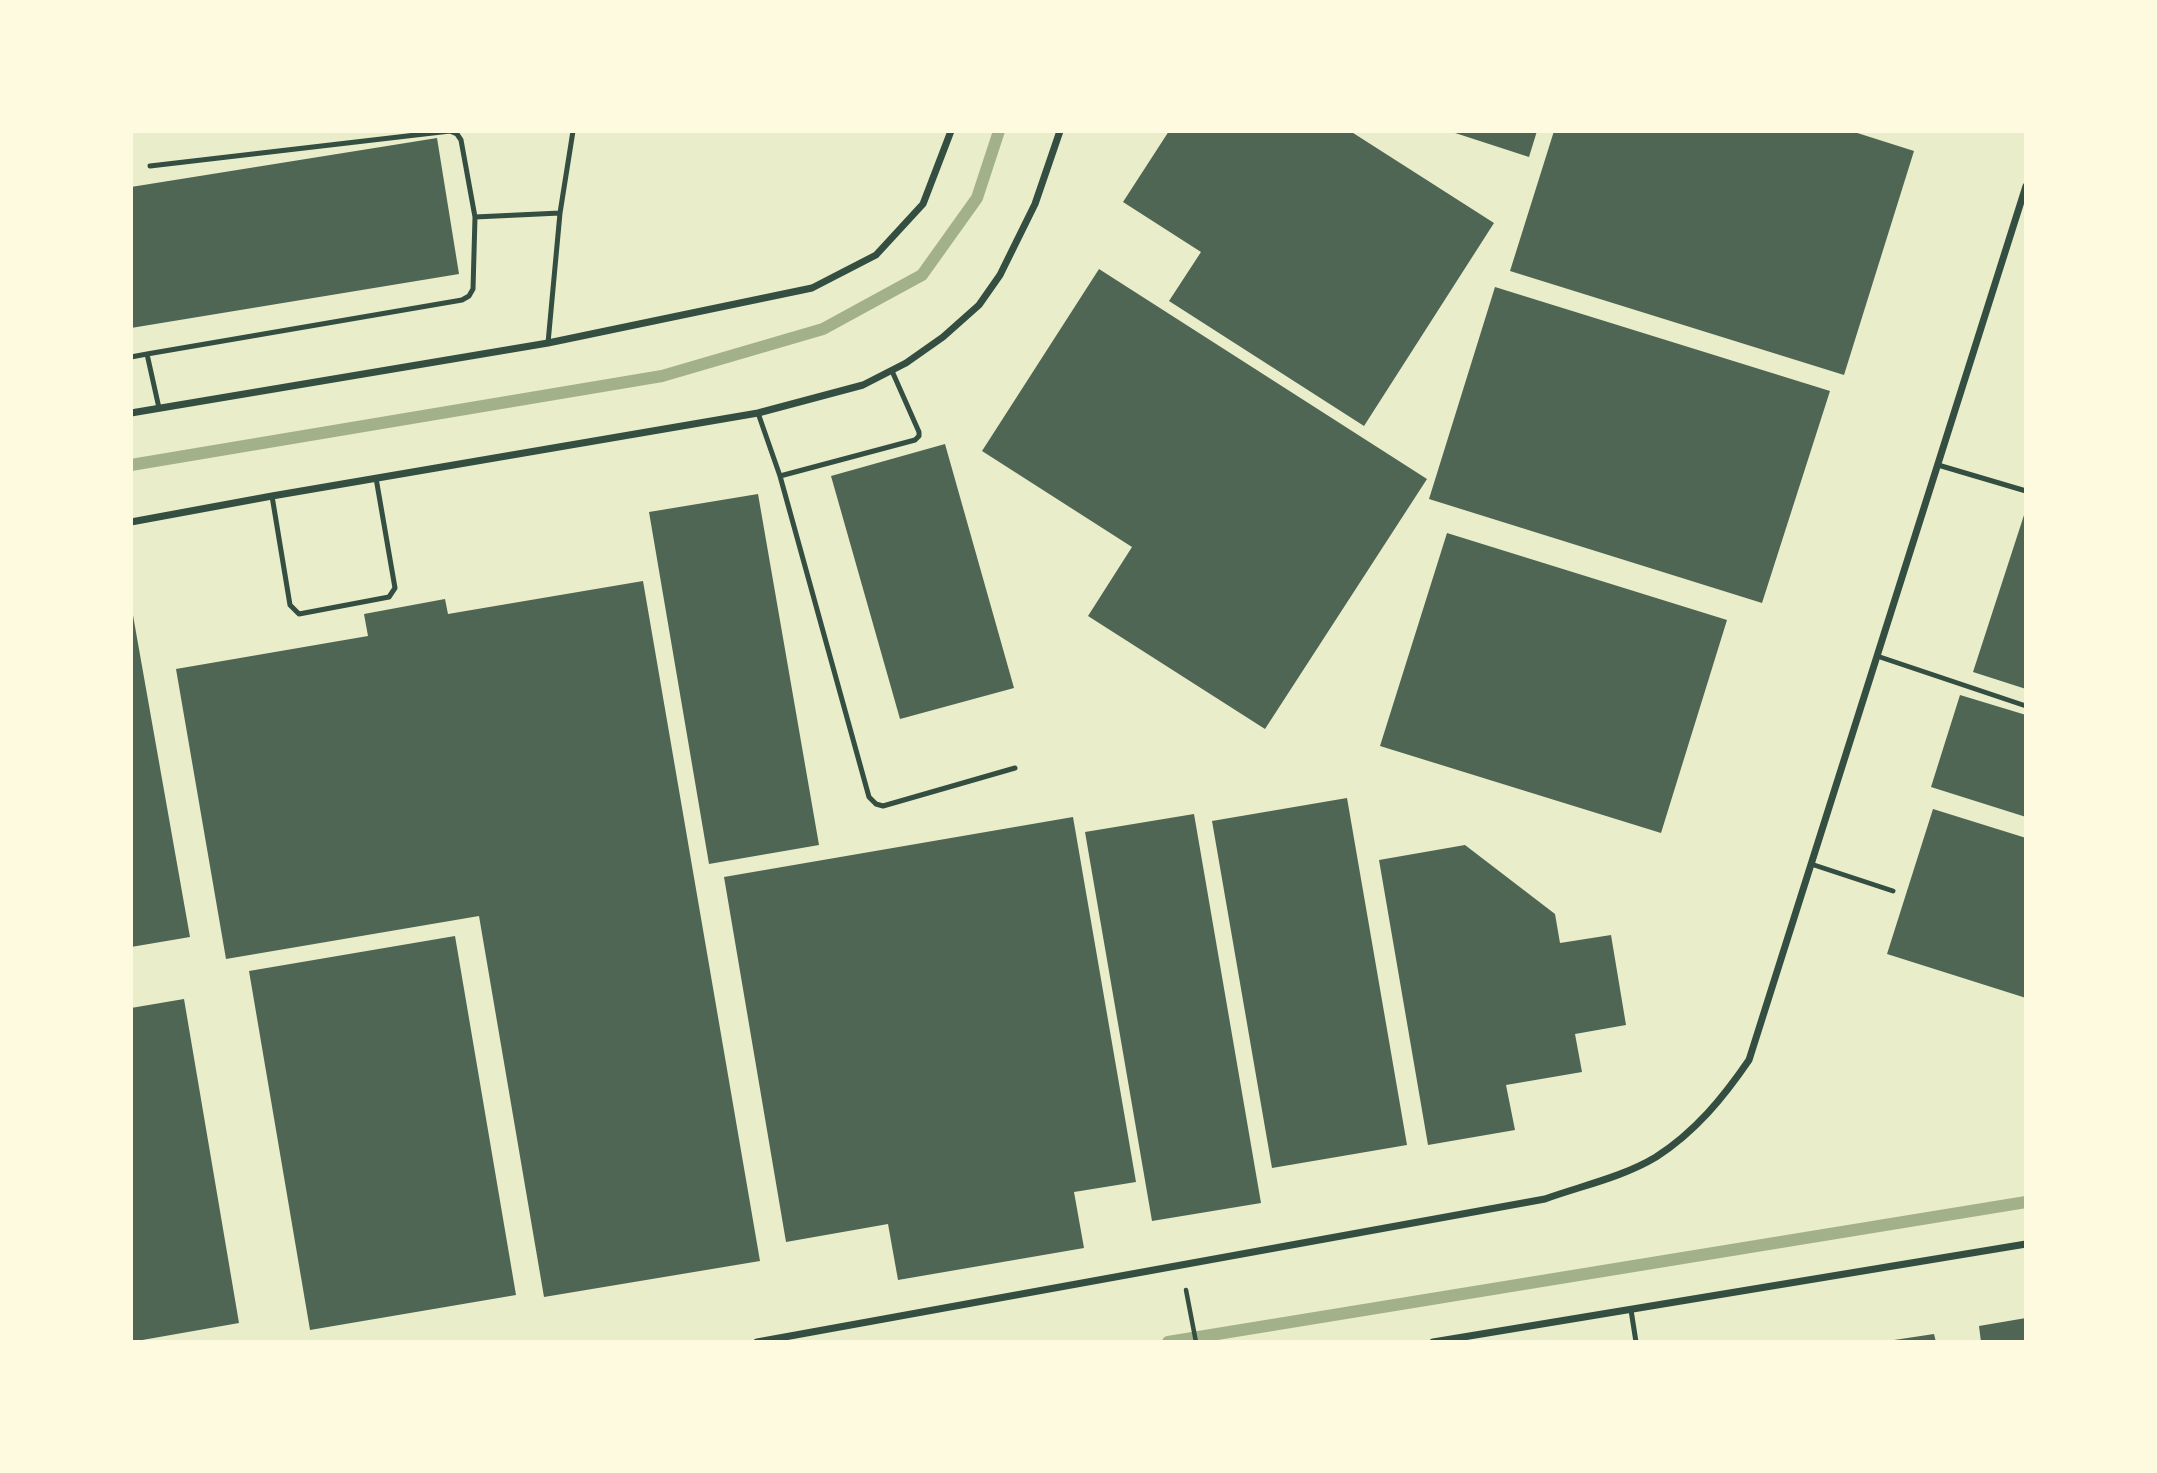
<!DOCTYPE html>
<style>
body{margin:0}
#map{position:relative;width:2157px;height:1473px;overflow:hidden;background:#e9edc9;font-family:"Roboto Condensed",sans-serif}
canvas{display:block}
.frame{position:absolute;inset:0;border:133px solid #fefae0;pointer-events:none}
</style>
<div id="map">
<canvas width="2157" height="1473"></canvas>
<div class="frame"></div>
</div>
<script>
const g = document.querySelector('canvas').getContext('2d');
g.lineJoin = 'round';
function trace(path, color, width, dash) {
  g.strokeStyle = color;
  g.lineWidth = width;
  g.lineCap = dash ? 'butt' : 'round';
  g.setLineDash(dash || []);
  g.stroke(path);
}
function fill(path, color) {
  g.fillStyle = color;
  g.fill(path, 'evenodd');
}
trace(new Path2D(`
 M131 465 662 376 823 329 922 275 977 198 999 131
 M1168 1342 2026 1202`), '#a3b18a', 12);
fill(new Path2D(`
 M1169 131H1350L1494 223 1364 426 1169 301 1201 252 1123 202Z
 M1449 131H1537L1529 157Z
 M1554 131H1851L1914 151 1844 375 1510 271Z
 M437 138 459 274 131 328V187Z
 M1099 269 1427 479 1265 729 1088 616 1132 547 982 451Z
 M1495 287 1830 391 1762 603 1429 499Z
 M945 444 1014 688 900 719 831 476Z
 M758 494 819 845 709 864 649 512Z
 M2025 512H2026V689L1973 672Z
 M1447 533 1727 620 1661 833 1380 746Z
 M643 581 760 1261 544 1297 479 916 226 959 176 669 368 636 364 614 445 599 448 614Z
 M131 604 190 937 131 947Z
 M1960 695 2026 715V817L1931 787Z
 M1347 798 1407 1145 1272 1168 1212 821Z
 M1933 809 2026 838V998L1887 954Z
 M1194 814 1261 1203 1152 1221 1085 832Z
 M1073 817 1136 1182 1074 1192 1084 1248 898 1280 888 1224 786 1242 724 877Z
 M1465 845 1555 914 1560 943 1611 935 1626 1025 1575 1034 1582 1072 1506 1085 1515 1130 1428 1145 1379 860Z
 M455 936 516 1295 310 1330 249 971Z
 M184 999 239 1323 131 1342V1008Z
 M2026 1318V1342H1981L1979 1326Z
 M1934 1334 1936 1342H1894V1340Z`), '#4f6655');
trace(new Path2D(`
 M1186 1290 1196 1342`), '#344e41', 4.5);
trace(new Path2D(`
 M150 166 450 131 457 134 461 140 475 217
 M548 343 560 213 573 131
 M131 357 147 354
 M892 371 919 432V436L915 440 780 476 869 797 876 804 883 806 1015 768
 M159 408 147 354 462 300 469 296 473 289 475 217 560 213
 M758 413 780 476
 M1938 465 2026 491
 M272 496 290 605 299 614 389 597 395 588 376 478
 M1877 656 2026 706
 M1811 864 1893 891
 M1631 1310 1636 1342`), '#344e41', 5);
trace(new Path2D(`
 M131 413 548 343 812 288 876 255 923 204 951 131
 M131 522 272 496 758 413 863 385 906 363 943 337 979 305 1000 275 1035 204 1060 131
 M757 1342 1545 1199C1581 1186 1623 1177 1656 1157 1695 1132 1723 1098 1749 1060L2026 186
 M1433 1342 2026 1244`), '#344e41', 7);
</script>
